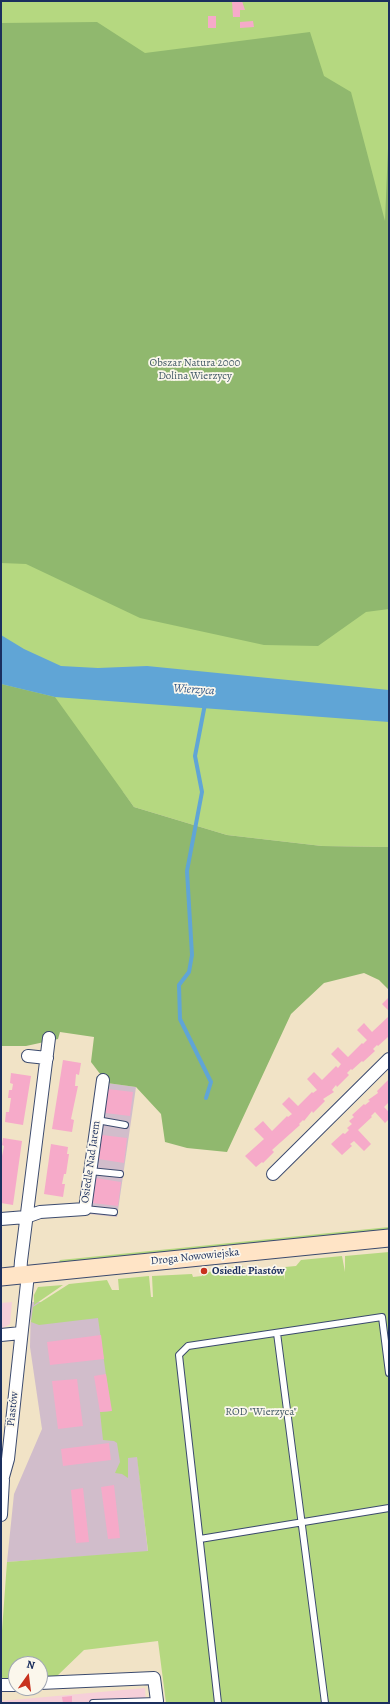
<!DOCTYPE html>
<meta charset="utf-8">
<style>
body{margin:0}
#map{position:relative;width:390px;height:1704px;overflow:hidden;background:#f1e3c6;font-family:Alegreya,serif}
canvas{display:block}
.frame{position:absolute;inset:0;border:2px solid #1b2f5e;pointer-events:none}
.north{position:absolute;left:8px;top:1656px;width:40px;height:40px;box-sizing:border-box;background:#fbf7ec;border:1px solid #a1a7b3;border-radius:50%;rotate:14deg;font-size:11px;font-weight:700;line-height:16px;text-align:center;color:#1b2f5e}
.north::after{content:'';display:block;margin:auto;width:14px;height:18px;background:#c8321e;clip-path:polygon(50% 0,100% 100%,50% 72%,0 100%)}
</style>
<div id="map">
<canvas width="390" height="1704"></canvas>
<div class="frame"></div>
<div class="north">N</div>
</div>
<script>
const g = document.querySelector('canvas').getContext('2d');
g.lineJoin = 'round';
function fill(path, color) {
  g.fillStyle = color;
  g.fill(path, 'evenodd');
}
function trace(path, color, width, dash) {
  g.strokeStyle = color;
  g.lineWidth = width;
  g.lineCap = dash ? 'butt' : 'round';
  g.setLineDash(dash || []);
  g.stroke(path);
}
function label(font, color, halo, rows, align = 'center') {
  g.font = font + ' Alegreya,serif';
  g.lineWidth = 3.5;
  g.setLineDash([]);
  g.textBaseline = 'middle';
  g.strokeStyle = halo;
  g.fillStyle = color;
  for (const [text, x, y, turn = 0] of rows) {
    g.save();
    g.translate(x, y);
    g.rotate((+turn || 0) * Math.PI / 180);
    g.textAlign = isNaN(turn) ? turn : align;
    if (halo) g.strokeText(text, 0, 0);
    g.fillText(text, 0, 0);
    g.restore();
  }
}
fill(new Path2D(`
 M12 1302 10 1324 1 1329V1303Z
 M145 1688 146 1703H1V1701Z`), '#f6cfd9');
fill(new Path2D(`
 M107 1083 136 1087 117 1217 89 1214Z
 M31 1302H120L148 1552 7 1562 14 1494 42 1429 30 1347Z`), '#d1bdcb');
fill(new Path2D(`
 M1 1H389V847L322 846 227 835 134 807 123 792 1 737Z
 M389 1227V1230L58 1264 60 1260Z
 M389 1252V1703H166L158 1641 84 1650 57 1676 40 1677V1664H16V1678L1 1679V1644L7 1562 148 1551 137 1457 128 1458V1478L122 1474 115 1473 120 1462 117 1443 114 1441 103 1440 100 1412 111 1411 98 1318 39 1325 31 1322 33 1307 69 1284 107 1280 112 1290H119L118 1279 149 1276 151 1297H153L152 1276 192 1274 193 1277 202 1276V1273C216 1271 228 1267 242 1266L249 1271 283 1268 285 1280V1267L296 1266 301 1260 342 1256 345 1272V1256Z
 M63 1285 34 1305V1295L38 1287Z`), '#b5d880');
fill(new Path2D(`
 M97 22 145 53 310 32 324 76 351 92 385 221 389 124V609L366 612 318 646 264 645 140 618 26 564 1 563V23Z
 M1 684 55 697 134 807 227 835 322 846 389 847V990L379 980 364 973 324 983 291 1014 227 1152 187 1148 165 1142 161 1114 136 1087 107 1083 91 1062 94 1037 60 1032 58 1039 26 1046H1Z`), '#90b86e');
fill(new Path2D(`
 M1 635 24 649 61 666 98 668 147 666 389 690V722L55 697 1 684Z`), '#60a5d6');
trace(new Path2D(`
 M205 704 195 756 202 792 187 871 192 955 189 972 179 985 180 1019 211 1082 206 1098`), '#60a5d6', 4);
fill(new Path2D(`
 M232 1H242L245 10H240V17H233Z
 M208 16H216V28H208Z
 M253 21 254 27 240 28V22Z
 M389 997V1011L382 1004Z
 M388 1017 389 1018V1038L388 1037 378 1046 377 1045 373 1049 375 1051 363 1062 362 1061 352 1070 351 1069 347 1073 349 1075 337 1087 336 1085 332 1090 334 1092 323 1099 325 1101 313 1113 312 1111 304 1121 303 1120 299 1124 300 1125 272 1150 274 1152 263 1163 262 1162 256 1167 245 1156 264 1139 254 1129 263 1121 272 1131 287 1116 288 1117 292 1114 282 1104 289 1097 298 1106 312 1092 313 1093 317 1090 307 1079 314 1072 322 1080 336 1066 338 1068 341 1064 331 1054 338 1047 348 1057 362 1043 363 1044 367 1040 357 1030 364 1023 372 1032Z
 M63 1060 81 1063 79 1075 76 1074 75 1086H78L71 1119 74 1120 72 1132 52 1129Z
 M11 1073 31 1076 23 1125 5 1122 6 1112H9L11 1098H8L9 1090H12L13 1084 10 1083Z
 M389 1079V1102L384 1107 389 1112V1121L388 1120 385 1123 375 1112 371 1116 372 1117 358 1130 371 1144 364 1151 354 1141 350 1144 352 1146 342 1155 331 1144 343 1133 345 1134 349 1130 347 1128 352 1124 349 1121 354 1117 352 1115 364 1104 365 1105 370 1101 368 1100 378 1093 377 1091Z
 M108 1089 133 1092 130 1116 105 1113Z
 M102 1135 127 1138 124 1163 98 1159Z
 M3 1138 22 1141 13 1205 1 1203V1161L4 1146 2 1145Z
 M51 1144 68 1147 67 1154H69L66 1174H64L62 1184H65L63 1197 44 1194Z
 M96 1178 121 1182 118 1206 92 1203Z
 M101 1335 104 1359 50 1365 47 1342Z
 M106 1374 112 1411 100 1412 94 1376Z
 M77 1379 83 1426 58 1429 52 1381Z
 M109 1443 111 1460 63 1466 61 1449Z
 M114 1485 120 1538 108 1539 101 1487Z
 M83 1488 89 1542 76 1543 71 1490Z
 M72 1696V1703H63L62 1697Z`), '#f6aac9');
const lane = new Path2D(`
 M97 1120 125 1125
 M90 1171 120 1174
 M85 1209 114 1212
 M277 1333 325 1703
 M200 1539 389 1508
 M93 1703 157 1701
 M218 1703 179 1355 188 1346 382 1317 389 1373`);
const street = new Path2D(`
 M28 1056 47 1058
 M273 1174 389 1059
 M1 1219 26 1217 40 1212 85 1209 103 1080
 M20 1275 21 1261 49 1038
 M1 1335 21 1333
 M1 1484 8 1459 28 1274
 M1 1515 3 1480
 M40 1683 154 1678 157 1701
 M1 1685H16`);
const secondary = new Path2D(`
 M1 1277 389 1238`);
trace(lane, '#3b4a6e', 8);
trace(street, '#3b4a6e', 14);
trace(secondary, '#3b4a6e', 19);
trace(lane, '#fff', 6);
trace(street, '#fff', 12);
trace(secondary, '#ffe4c6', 17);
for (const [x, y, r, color] of [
 [204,1271,4,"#c8321e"]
]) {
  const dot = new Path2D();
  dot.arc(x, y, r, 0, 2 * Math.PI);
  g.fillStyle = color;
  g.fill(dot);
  trace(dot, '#fbf7ec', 1.5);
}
label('11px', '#425966', '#fbf7ec', [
 ["Obszar Natura 2000",195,363],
 ["Dolina Wierzycy",195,376],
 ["ROD \"Wierzyca\"",261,1412]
]);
label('11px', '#1b2f5e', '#fbf7ec', [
 ["Osiedle Nad Jarem",91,1162,-82],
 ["Droga Nowowiejska",195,1257,-6],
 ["Piastów",13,1409,-84]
]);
label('bold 11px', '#1b2f5e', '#fbf7ec', [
 ["Osiedle Piastów",212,1271]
], 'left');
label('italic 12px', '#335888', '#fbf7ec', [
 ["Wierzyca",194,690,4]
]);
</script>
